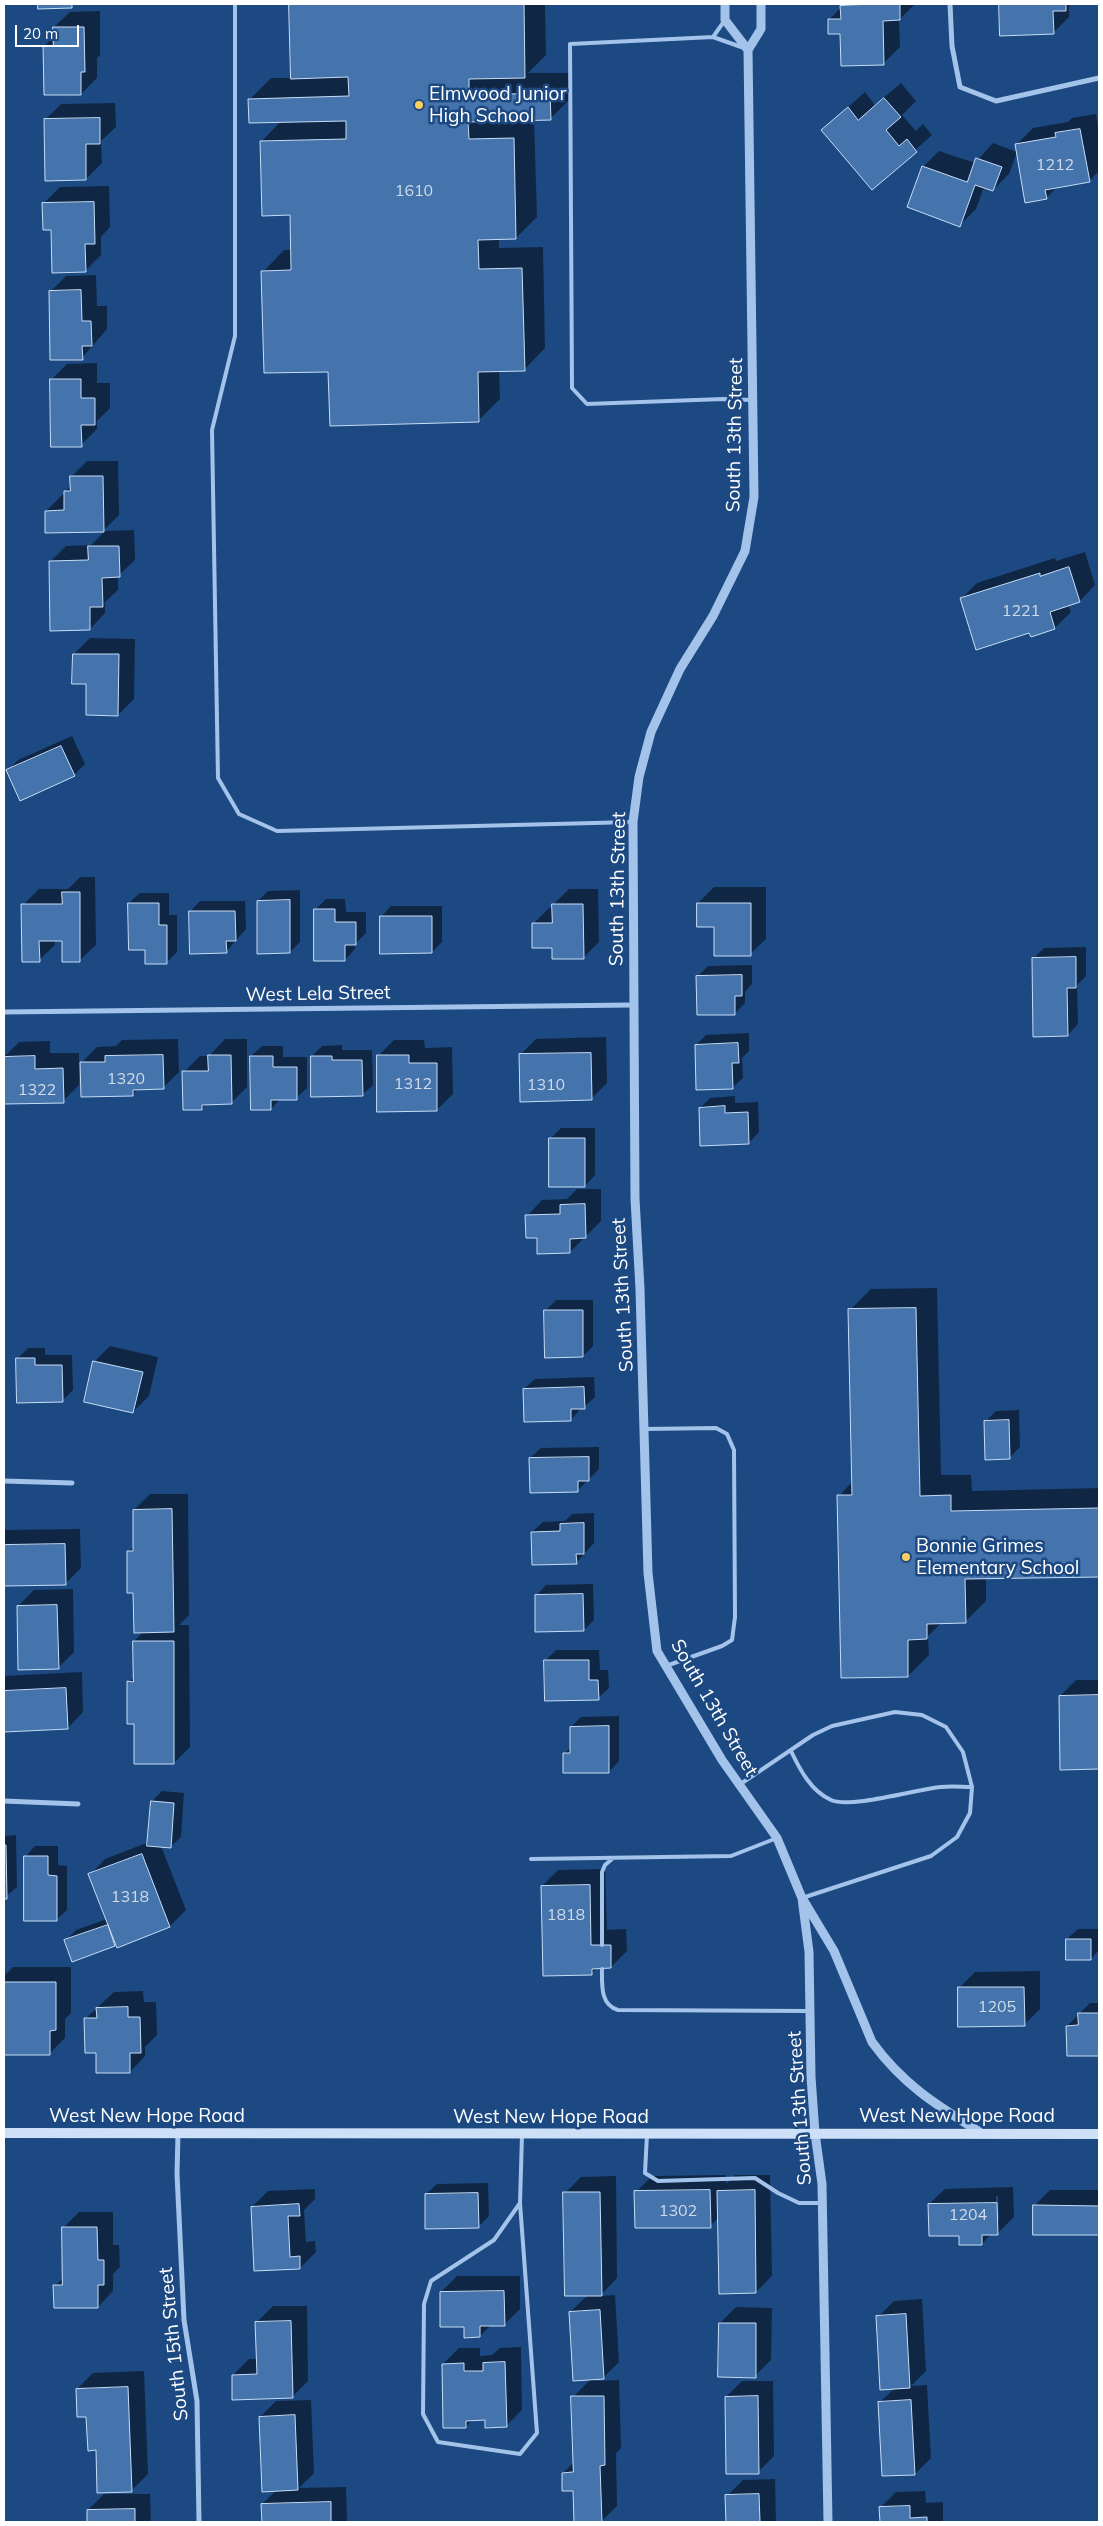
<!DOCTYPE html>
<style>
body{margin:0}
#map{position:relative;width:1103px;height:2526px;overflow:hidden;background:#1d4982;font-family:Mulish,sans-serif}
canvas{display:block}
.frame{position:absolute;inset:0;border:5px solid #fff;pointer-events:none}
.scale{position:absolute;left:15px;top:25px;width:64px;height:22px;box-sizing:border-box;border:2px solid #fff;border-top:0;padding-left:6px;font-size:15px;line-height:18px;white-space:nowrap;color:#fff;-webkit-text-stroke:4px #1d4982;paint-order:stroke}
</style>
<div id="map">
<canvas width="1103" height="2526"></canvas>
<div class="frame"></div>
<div class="scale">20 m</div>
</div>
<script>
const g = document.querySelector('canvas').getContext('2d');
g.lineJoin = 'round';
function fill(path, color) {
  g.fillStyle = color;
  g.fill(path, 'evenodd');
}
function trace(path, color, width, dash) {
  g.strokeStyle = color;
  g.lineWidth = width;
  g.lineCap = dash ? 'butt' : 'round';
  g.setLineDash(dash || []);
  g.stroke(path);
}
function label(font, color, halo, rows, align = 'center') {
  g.font = font + ' Mulish,sans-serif';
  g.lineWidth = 5;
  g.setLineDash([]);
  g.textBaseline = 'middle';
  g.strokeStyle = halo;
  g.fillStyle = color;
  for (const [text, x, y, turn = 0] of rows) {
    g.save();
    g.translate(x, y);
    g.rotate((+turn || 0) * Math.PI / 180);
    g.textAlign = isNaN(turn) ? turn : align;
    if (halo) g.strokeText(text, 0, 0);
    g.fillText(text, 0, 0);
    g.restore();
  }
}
fill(new Path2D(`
 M290 4H545L546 55 528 73H570L571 98 550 119 534 120 537 217 516 238H499V248L543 247 545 348 524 370H499L500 399 479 420 329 371 263 272 284 250H292L291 214 261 142 281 121 250 99 271 78H292Z
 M844 4H915L899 20 900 47 884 63 841 32 829 20Z
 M1000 4H1071L1069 6V17L1053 33 1001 35Z
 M100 11V55L97 58V78L81 94 44 46 54 36V27L70 12Z
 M901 83 916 101 902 115 916 131 923 124 932 135 873 188 823 130 865 92 875 105Z
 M115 103 116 127 101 141 102 163 86 179 45 120 61 104Z
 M1096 114 1099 133V171L1089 181 1057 187 1046 198 1017 144 1033 128 1068 122 1072 118Z
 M993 143 1017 152 1009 174 993 190 984 187 976 209 960 225 923 167 939 151 975 163Z
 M109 186 110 227 101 237V255L85 271 52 228 44 203 60 187Z
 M96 275 97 306H107V329L82 358 50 292 66 276Z
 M97 363V383H110V408L97 421V429L81 445 51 380 67 364Z
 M87 461H118L119 515 103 531 46 511 62 495H65V492L71 486V477Z
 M134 530 135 560 118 576V590L105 602V613L90 629 50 562 66 546 91 545 105 531Z
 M1085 552 1095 585 1080 601 1068 605 1071 612 1055 628 961 599 977 583 1055 558 1056 561Z
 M90 638 135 639 134 699 118 715 88 683 74 654Z
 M72 736 85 764 74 775 7 771 18 760Z
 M80 877H95L96 945 80 960 63 940H55V945L39 960 23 905 39 889H68Z
 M714 887H766V939L750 954 698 903Z
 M569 889H598L599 942 583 958 553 947 533 924 549 908H553V905Z
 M300 890V942L290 952 258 901 268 891Z
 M140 893H169V915H177V952L167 962 146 949 129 903Z
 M326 899H345L346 912H366V933L355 944V949L345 960 315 910Z
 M200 901H245L246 929 226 952 190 912Z
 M391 906H442V942L432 952 381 917Z
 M1086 947V976L1077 985 1078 1024 1068 1035 1033 959 1044 948Z
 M752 965V984L745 992V1003L734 1014 698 976 708 966Z
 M749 1033V1051L742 1058 743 1078 732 1088 696 1045 706 1035Z
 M606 1037 607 1083 591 1099 520 1055 536 1039Z
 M178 1039 179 1072 163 1088 138 1089 132 1095 81 1063 97 1047 116 1046 122 1040Z
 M225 1039H247V1087L231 1103H207L202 1109 184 1072 200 1056H209Z
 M394 1040H424L425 1048 452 1047 453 1094 437 1110 378 1056Z
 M50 1041V1053H79V1085L63 1101 4 1102V1057L19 1042Z
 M342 1045V1050H372L373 1085 362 1095 312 1056 322 1046Z
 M262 1046H283V1057H307V1088L296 1098 280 1099 271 1109 251 1056Z
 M735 1096V1103L758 1102 759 1132 749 1143 700 1108 710 1098Z
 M561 1128H595V1175L585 1186 550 1139Z
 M577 1189H601V1221L570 1252 538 1236 527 1216 542 1200 567 1199Z
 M937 1288 941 1475H971L972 1491 1099 1488V1575L986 1578V1601L965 1622H942L928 1636 929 1655 908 1676 839 1496 853 1481 850 1310 871 1289Z
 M556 1300H593V1346L583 1356 545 1311Z
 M110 1346 158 1357 149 1396 133 1412 94 1362Z
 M28 1348H45V1355H72L73 1390 62 1401 17 1359Z
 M594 1377 595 1397 584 1407 581 1408 571 1420 524 1389 535 1379Z
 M1019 1410 1020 1447 1009 1458 986 1421 996 1411Z
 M599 1447V1469L577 1491 530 1458 541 1448Z
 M150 1494H188L189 1615 179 1625H189L190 1747 174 1763 135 1723 129 1682 135 1676 134 1641 144 1631 134 1592 128 1552 134 1546V1510Z
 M594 1513V1543L576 1563 532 1532 543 1522 565 1521 572 1514Z
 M80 1529 81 1568 65 1584 4 1585V1530Z
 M593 1584 594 1620 584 1630 536 1596 546 1585Z
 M73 1589 74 1652 58 1668 18 1606 34 1590Z
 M556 1650H599L600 1670H608L609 1688 598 1698 545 1661Z
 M82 1672 83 1712 68 1728 4 1731V1676Z
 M1076 1680H1099V1768L1061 1769 1060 1696Z
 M619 1716V1761L609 1772 564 1754 571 1747V1727L581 1717Z
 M162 1791 184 1793 181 1837 170 1847 161 1846 186 1910 170 1926 114 1945 65 1941 76 1930 107 1919 90 1875 105 1859 149 1842 152 1801Z
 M16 1835 17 1887 4 1898V1836Z
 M35 1846H58V1865L67 1866V1910L56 1920 25 1857Z
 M605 1869 607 1930 626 1929 627 1951 611 1967H598L592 1973 542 1886 558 1870Z
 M1078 1929H1099V1950L1091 1959 1067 1939Z
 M13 1967H71V2013L65 2019V2038L49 2054H4V1976Z
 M1040 1971V2009L1024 2025 959 1988 975 1972Z
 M143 1991 144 2002H156L157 2035 145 2047V2056L130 2072 97 2051 85 2019 114 1992Z
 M1090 2003H1099V2055H1068L1067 2026Z
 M726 2175V2184L735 2175H770L772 2276 756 2292 719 2217 710 2226 636 2192 652 2176Z
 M616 2176 617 2278 600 2296 615 2295 619 2362 603 2378 595 2379 596 2381 619 2380 621 2448 616 2453 617 2506 601 2522H575L574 2489 563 2473 574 2462 573 2397 591 2379 570 2312 588 2295 565 2193 581 2177Z
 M488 2183 489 2216 478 2227 426 2194 437 2184Z
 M1013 2187 1014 2217 998 2233H992L982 2244 960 2234 929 2204 945 2189ZM996 2196H998L999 2220 997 2222Z
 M315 2189V2199L304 2210 306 2242 315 2241 316 2252 300 2268 255 2270 252 2207 268 2191Z
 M1050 2190H1099V2234H1034V2206Z
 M79 2212H113V2245H119L120 2267 113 2274V2291L98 2307 55 2286 64 2277 63 2228Z
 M4 2233 5 2249 4 2250Z
 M457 2276H520V2309L504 2325H491L480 2336 465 2325 441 2292Z
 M922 2299 926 2371 911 2386 927 2385 931 2458 915 2474 880 2402 895 2388 878 2317 894 2301Z
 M273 2306H307L308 2381 292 2397 233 2375 249 2359H258L257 2322Z
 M736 2307 772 2308 771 2360 755 2376 720 2323Z
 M521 2347 522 2410 506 2426 486 2419H473L466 2427 443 2364 459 2348H480V2356L492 2355 500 2348Z
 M144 2371 148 2474 132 2490 97 2449 77 2389 93 2373Z
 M742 2381H773L774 2456 758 2472 726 2397Z
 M311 2400 314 2473 299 2488 346 2487 347 2521 263 2522 262 2504 277 2490 260 2417 276 2401Z
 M775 2479 776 2522H727V2496L743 2480Z
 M925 2491 926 2503 943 2502V2522H881L880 2508 896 2492Z
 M104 2494H150L151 2522H88V2510Z`), '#0007');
const building = new Path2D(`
 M38 4H72V8L38 9Z
 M289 4H524L525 78 469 79V95L550 93 551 120 468 122 469 139 514 138 516 239 478 240 479 269 522 268 525 371 478 372 479 422 330 426 328 372 264 373 261 271 291 270 290 215 262 216 260 141 346 139V121L249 123 248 99 349 96 348 77 291 79Z
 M870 4H900V20L883 21 884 65 841 66 840 34H828V19H841L840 6Z
 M999 4H1066V11H1053L1054 34 1000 36Z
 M53 27H84L85 72H81V95H44L43 46H53Z
 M884 98 901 117 886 130 899 146 907 139 917 152 872 190 821 130 848 107 858 120Z
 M100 118V144H86V180L45 181 44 119Z
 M1080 129 1090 182 1045 190 1047 199 1025 203 1015 144 1056 137 1055 133Z
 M976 158 1002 167 993 191 975 185 960 227 907 207 922 166 967 182Z
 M94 202 95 244H85L86 272 52 273 51 230H43L42 203Z
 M81 290 82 321H91L92 346H82L83 360H50L49 291Z
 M50 379H81V398H95V425H81L82 447H51Z
 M70 476H103L104 532 45 533V511L64 510V491H70Z
 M88 546H119L120 577 102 578 103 607H90V630L50 631 49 561 88 560Z
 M1069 567 1080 602 1050 612 1055 629 1031 637 1029 633 976 650 960 598 1040 573V576Z
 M73 654H119L118 716 86 715V684H72Z
 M61 746 75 776 20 801 6 770Z
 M62 892H80V962H62V941H39L40 962H22L21 904H62Z
 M290 900V953L257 954V901Z
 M128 903H159V925H167V964H145V950H129Z
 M697 903H751V956H714V927H697Z
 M552 904H583L584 959H552V948H532V923H552Z
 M314 909H335V922H356V945H345V961H314Z
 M189 911H235L236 941H226L227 953 190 954Z
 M380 916H432V953L380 954Z
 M1076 957V988H1067L1068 1036 1033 1037 1032 958Z
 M742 975V996H735V1015H697L696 976Z
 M738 1043 739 1063H732L733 1089 696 1090 695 1045Z
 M591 1053 592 1100 520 1102 519 1054Z
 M163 1055 164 1089 133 1090V1096L81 1097 80 1062H105V1056Z
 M208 1055H231L232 1104 202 1105V1110H183L182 1071H208Z
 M377 1055H409V1063H437V1111L377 1112Z
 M35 1056V1069L63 1068 64 1103 4 1104V1057Z
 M250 1056H273V1067H297V1100H271V1110H251Z
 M311 1056H332V1060H362L363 1096 311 1097Z
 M725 1106V1113L748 1112 749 1144 700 1146 699 1108Z
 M549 1138H585V1187H549Z
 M585 1204 586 1238 570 1239V1253L537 1254V1238H526L525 1215 560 1214V1205Z
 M916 1308 920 1496 951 1495V1511L1099 1508V1577L965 1579 966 1623 927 1624V1639L908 1640V1677L841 1678 837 1495H852L848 1309Z
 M544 1310H583V1357L545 1358Z
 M16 1358H35V1365H62L63 1402 17 1403Z
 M93 1361 143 1372 133 1413 84 1402Z
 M584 1387 585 1409H571V1421L524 1422 523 1389Z
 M1009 1420 1010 1459 985 1460 984 1421Z
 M589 1457V1481H578V1492L530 1493 529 1458Z
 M172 1509 174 1632 134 1633 133 1593H127V1551H133V1510Z
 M584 1523V1554H576L577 1564 532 1565 531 1532 560 1531V1524Z
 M65 1544 66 1585 4 1586V1545Z
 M583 1594 584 1631 535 1632V1595Z
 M57 1605 59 1669 18 1670 17 1606Z
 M133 1641H174V1764H134V1724H127V1681L133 1682Z
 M544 1660H589V1680H598L599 1700 545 1701Z
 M66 1688 68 1729 4 1732V1691Z
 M1099 1695V1769L1060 1770 1059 1696Z
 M609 1726V1773H563V1753H570V1727Z
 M151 1801 174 1803 171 1848 147 1846Z
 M4 1845H6L7 1899H4Z
 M142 1854 170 1927 117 1948 88 1874Z
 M24 1856H48V1875L57 1876V1921H24Z
 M590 1885 591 1945H611V1968L592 1969V1975L543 1976 541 1886Z
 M108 1925 115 1946 72 1962 64 1940Z
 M1066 1939H1091V1960H1066Z
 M4 1982H56V2030L50 2031V2055H4Z
 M958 1987H1024L1025 2026 958 2027Z
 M128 2007V2017H140L141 2053H130V2073H96V2053H85L84 2018H97L96 2008Z
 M1078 2013H1099V2056H1067L1066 2026 1078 2025Z
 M710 2190 711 2228H635L634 2191Z
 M755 2190 756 2293 719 2294 717 2191Z
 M563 2192H600L602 2296H565Z
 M478 2193 479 2228 425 2229V2194Z
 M997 2203 998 2235H982V2245H959V2236H929L928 2204Z
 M299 2204 300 2216H288L290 2257 300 2256V2269L254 2271 251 2207Z
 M1033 2205 1099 2206V2235H1033Z
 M62 2227H97L98 2260H104V2285H98V2308H54L53 2285H62Z
 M504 2291 505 2326H480V2337L464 2338V2327H440V2292Z
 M600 2310 604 2379 573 2381 569 2312Z
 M906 2314 910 2388 880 2390 876 2316Z
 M291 2321 293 2398 232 2400V2375L257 2374 255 2322Z
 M719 2323H756V2378L718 2377Z
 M505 2362 507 2427 485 2428V2420L466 2421V2428H443L442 2364 464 2363V2371H483V2363Z
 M128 2387 132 2492 97 2493 96 2450 88 2451 86 2417H77L76 2389Z
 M571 2396H604L605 2465 600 2466 602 2522H574L573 2491H562V2473L573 2472Z
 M758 2396 759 2474H726L725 2397Z
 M911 2400 915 2475 882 2476 878 2402Z
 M295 2415 298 2490 262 2492 259 2417Z
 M759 2494 760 2522H726L725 2495Z
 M331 2502V2522H262L261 2504Z
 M910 2506V2518L927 2517V2522H880L879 2507Z
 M135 2509V2522H87V2510Z`);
fill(building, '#4573ab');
trace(building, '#c7ddf7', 1);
trace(new Path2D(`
 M235 4V336L212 430 218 778 239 814 277 831 633 822
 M713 37 725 20
 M744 48 713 37 570 44 572 388 587 404 723 399 752 400
 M645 1429 716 1428 727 1434 734 1450 735 1617 732 1640 722 1646 666 1666
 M791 1751C800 1770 811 1791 831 1800 850 1809 918 1789 941 1787 952 1786 962 1787 972 1787
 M739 1785 813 1735 832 1726 895 1712 922 1715 946 1727 963 1752 972 1787 970 1813 957 1837 931 1856 802 1898
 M531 1859 731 1856 777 1838
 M602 1945V1872L605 1865 612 1859
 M602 1969C602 1984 600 2005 618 2010L809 2011
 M647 2134 645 2173 658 2181 755 2178 778 2193 799 2203H821
 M520 2203 537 2433 520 2454 438 2442 423 2414 424 2304 431 2281 494 2240 520 2203 522 2135`), '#a3c3ea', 4);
trace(new Path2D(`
 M950 4 952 46 960 87 996 101 1099 78
 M4 1012 632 1005
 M4 1481 72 1483
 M4 1801 78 1804
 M178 2133 177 2174 184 2320 197 2401 199 2522`), '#a3c3ea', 5);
trace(new Path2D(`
 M725 4V20L748 50
 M761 4V29L748 50 754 497 745 551 713 616 680 669 651 732 639 777 633 822 635 1199 640 1289 648 1573 657 1651 722 1760 777 1838 802 1898 809 1952 811 2077 815 2133 822 2184 828 2522
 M804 1901 834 1951 872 2042C904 2086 938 2106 983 2134`), '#a3c3ea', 9);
trace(new Path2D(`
 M4 2133 1099 2134`), '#cee0f7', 10);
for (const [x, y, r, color] of [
 [419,105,5,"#face61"],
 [906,1557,5,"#face61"]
]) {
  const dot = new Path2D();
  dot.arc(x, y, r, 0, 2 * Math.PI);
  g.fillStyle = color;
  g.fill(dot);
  trace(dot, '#1d4982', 2);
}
label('16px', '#d0dcea', null, [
 ["1212",1055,165],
 ["1610",414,191],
 ["1221",1021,611],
 ["1320",126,1079],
 ["1312",413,1084],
 ["1310",546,1085],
 ["1322",37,1090],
 ["1318",130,1897],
 ["1818",566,1915],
 ["1205",997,2007],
 ["1302",678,2211],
 ["1204",968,2215]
]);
label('19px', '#fff', '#1d4982', [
 ["Elmwood Junior",429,94],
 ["High School",429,116],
 ["Bonnie Grimes",916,1546],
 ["Elementary School",916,1568]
], 'left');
label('19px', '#fff', '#1d4982', [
 ["South 13th Street",735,435,-89],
 ["South 13th Street",618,889,-89],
 ["West Lela Street",318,994,-1],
 ["South 13th Street",623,1295,-93],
 ["South 13th Street",714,1708,60],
 ["South 13th Street",800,2108,-94],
 ["West New Hope Road",147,2116],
 ["West New Hope Road",957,2116],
 ["West New Hope Road",551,2117],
 ["South 15th Street",174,2344,-96]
]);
</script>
